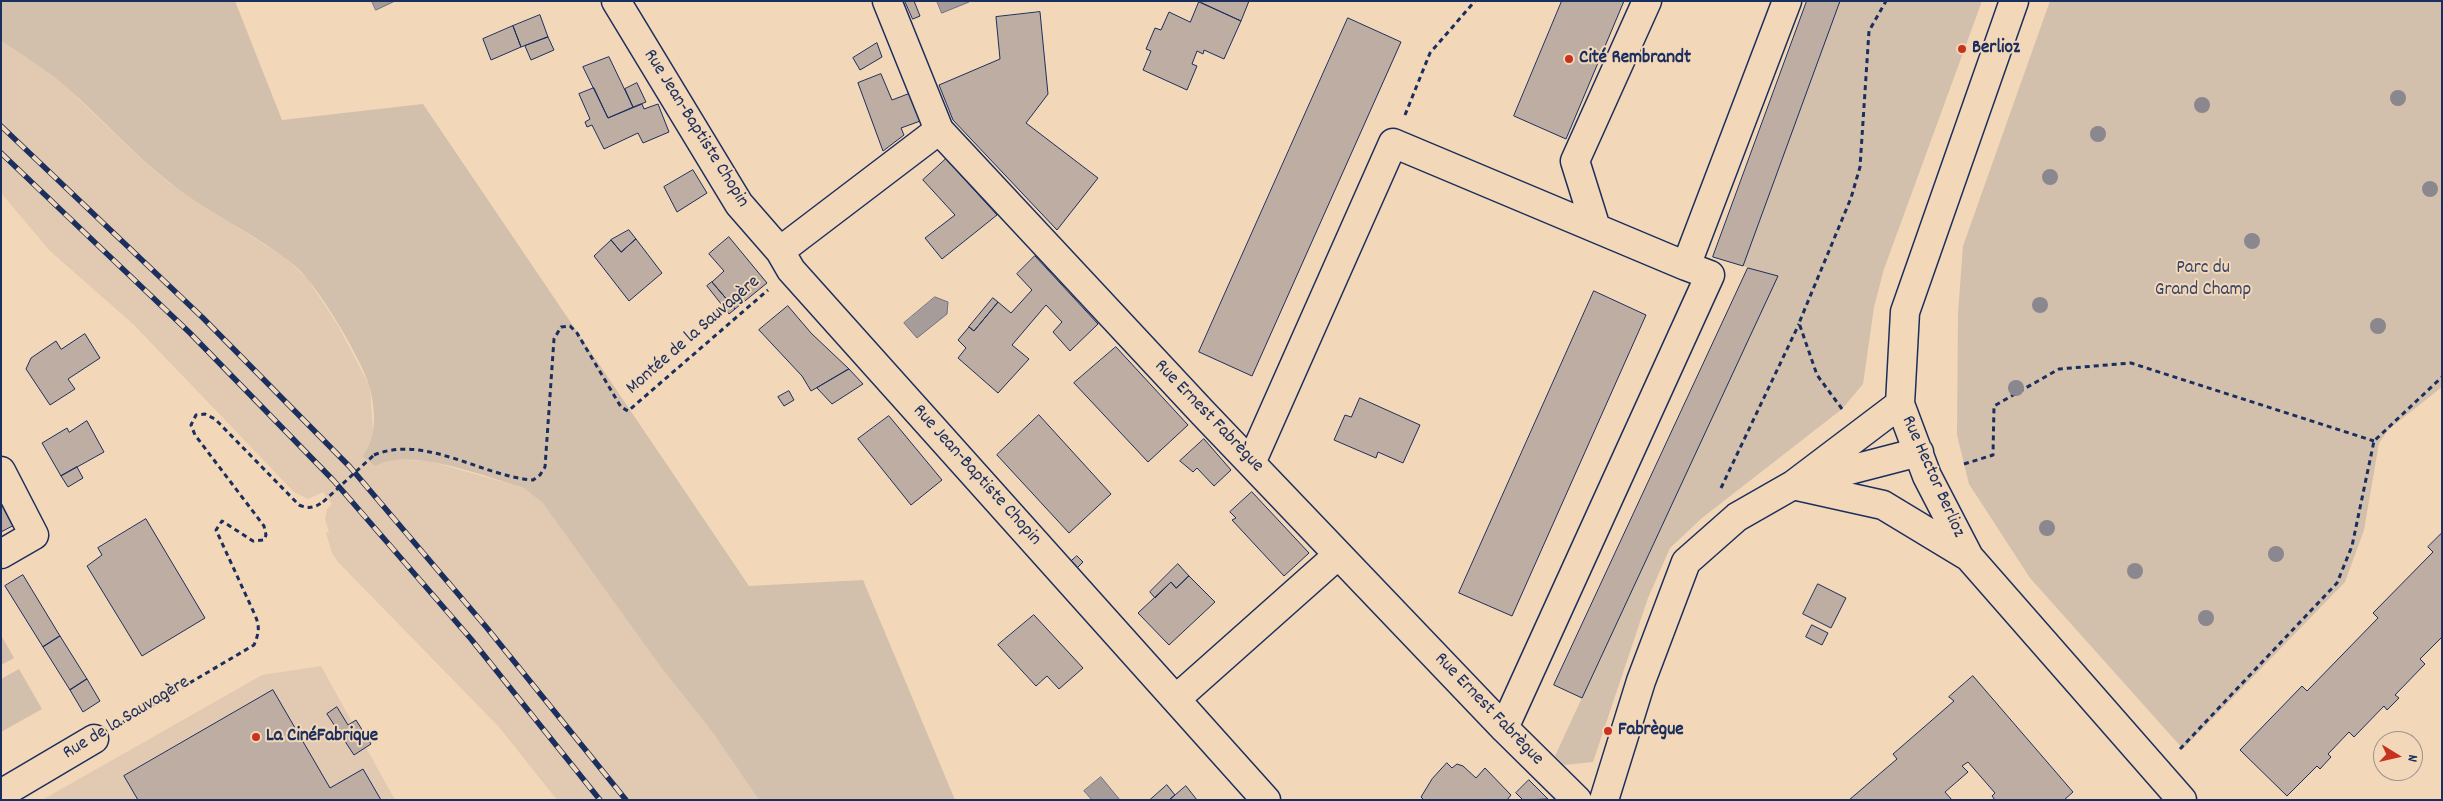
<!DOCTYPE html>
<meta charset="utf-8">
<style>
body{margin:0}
#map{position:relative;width:2443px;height:801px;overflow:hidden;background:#f2d7b9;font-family:Dekko,sans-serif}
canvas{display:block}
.frame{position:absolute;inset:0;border:2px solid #1b2f5e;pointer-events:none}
.north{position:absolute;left:2373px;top:731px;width:50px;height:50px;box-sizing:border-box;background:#f2d7b9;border:1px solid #9c9495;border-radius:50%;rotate:99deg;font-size:14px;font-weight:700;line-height:20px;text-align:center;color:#1b2f5e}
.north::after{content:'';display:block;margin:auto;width:18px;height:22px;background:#c8321e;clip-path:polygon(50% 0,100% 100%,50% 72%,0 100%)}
</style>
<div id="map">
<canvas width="2443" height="801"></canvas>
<div class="frame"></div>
<div class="north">N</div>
</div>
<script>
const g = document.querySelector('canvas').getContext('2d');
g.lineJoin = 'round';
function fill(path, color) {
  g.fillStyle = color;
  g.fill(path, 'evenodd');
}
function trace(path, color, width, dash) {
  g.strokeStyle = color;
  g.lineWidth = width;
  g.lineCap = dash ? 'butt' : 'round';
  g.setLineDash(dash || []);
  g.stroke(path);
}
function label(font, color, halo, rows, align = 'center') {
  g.font = font + ' Dekko,sans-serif';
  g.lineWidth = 4;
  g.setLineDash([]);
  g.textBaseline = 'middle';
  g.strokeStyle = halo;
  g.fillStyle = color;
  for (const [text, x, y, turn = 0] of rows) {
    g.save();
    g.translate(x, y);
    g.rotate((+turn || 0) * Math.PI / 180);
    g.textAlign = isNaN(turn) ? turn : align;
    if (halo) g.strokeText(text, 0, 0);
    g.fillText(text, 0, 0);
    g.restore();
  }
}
fill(new Path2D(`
 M1 41 36 64 66 87 139 157 169 183 285 258 307 278 339 327 370 387 373 430 372 442 362 456 375 466 386 459 429 461 524 488 543 502 660 666 713 733 759 800H557L499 727 338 562 332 553 326 533 329 532 325 519 327 509 332 504 323 492 308 499 294 492 133 324 50 251 1 193Z
 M321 666 395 800H42L262 675Z`), '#e2cab2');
fill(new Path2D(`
 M1 1H235L282 120 423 104 749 586 863 580 955 800H759L713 733 660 666 543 503 524 488C486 477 411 446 375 466L362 456C378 439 375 409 370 388 363 361 316 282 295 266 256 234 208 213 169 182 132 153 101 117 66 87 46 70 23 55 1 41Z
 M1840 1H1982L1884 269 1874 307 1863 384 1842 409 1702 518 1670 548 1648 598 1593 762 1564 765 1555 756 1777 277 1743 266Z
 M2050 1H2442V387L2389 429 2379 443 2364 530 2345 582 2183 749 2030 578 1969 484 1957 435 1958 313 1963 246Z
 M1 635 14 658 1 665Z
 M19 669 42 709 1 732V679Z`), '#d2bfac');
const water = new Path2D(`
 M372 1H395L376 10Z
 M937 1H969V2L942 13Z
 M935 297 948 302 947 314 917 338 904 323Z
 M1101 777 1120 800H1092L1084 791Z`);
fill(water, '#a69c99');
trace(water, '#6e7081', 1);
const building = new Path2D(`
 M905 1H914L920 16 913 19Z
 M1203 1H1249L1241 21 1202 3Z
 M1562 1H1624L1566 139 1514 116Z
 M1807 1H1840L1743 266 1713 257Z
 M1199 2 1241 21 1224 59 1204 50 1203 54 1197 51 1192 64 1197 66 1187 90 1143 70 1151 51 1146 49 1155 28 1161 30 1169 12 1190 22Z
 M1040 12 1048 94 1026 123 1098 178 1057 230 953 120 939 85 1000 59 996 17Z
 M540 15 548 37 521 47 513 26Z
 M1348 18 1401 42 1252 376 1199 352Z
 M513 26 521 47 491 60 483 39Z
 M548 37 554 50 531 60 525 46Z
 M877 43 882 57 860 70 853 58Z
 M609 57 633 107 608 118 583 67Z
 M881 74 892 100 913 92 923 120 901 128 904 135 883 151 858 83Z
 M637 83 646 102 633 107 625 89Z
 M594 88 608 118 642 104 644 109 658 104 669 132 643 143 638 133 604 149 592 125 587 127 585 122 590 119 579 94Z
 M946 159 997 215 942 259 925 238 955 215 923 180Z
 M693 170 707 193 677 212 664 187Z
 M629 230 636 239 621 252 611 240Z
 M729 237 767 283 735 309 712 282 724 271 709 254Z
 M636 239 662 273 629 301 594 256 611 240 621 252Z
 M1035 256 1098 324 1070 351 1053 332 1062 322 1046 305 1012 345 1029 359 998 393 958 358 966 348 958 340 969 327 974 331 998 302 1011 313 1032 290 1017 274Z
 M1748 268 1778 276 1582 698 1554 685Z
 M712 282 735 309 729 314 707 286Z
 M1594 291 1646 315 1512 616 1459 593Z
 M993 298 998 302 974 331 969 327Z
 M788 306 811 333 849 369 811 391 802 376 759 330Z
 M85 334 100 358 68 379 75 389 50 405 26 369 31 358 56 341 61 349Z
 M1116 347 1188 425 1148 462 1074 383Z
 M849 369 863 384 832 404 817 388Z
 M789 391 794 400 784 406 778 397Z
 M1360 398 1420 425 1403 463 1378 452 1376 458 1334 440 1345 415 1351 417Z
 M1039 415 1111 494 1069 533 997 455Z
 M889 416 942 480 911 505 858 439Z
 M87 421 104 452 61 476 42 443 67 428 69 432Z
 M1204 439 1231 470 1214 486 1197 468 1193 472 1180 461Z
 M77 467 83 478 68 487 61 476Z
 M1 491 18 523 1 532Z
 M1252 492 1309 553 1284 576 1232 520 1236 518 1230 512Z
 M146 519 205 618 142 656 87 566 102 555 98 548Z
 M2442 533V637L2420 659 2425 664 2395 695 2399 698 2387 710 2384 706 2354 737 2349 732 2328 754 2331 757 2320 769 2317 766 2287 796 2240 750 2302 686 2307 691 2378 618 2373 613 2433 552 2428 547Z
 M1077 556 1083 562 1073 572 1067 565Z
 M1178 564 1189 576 1176 588 1171 582 1155 598 1150 592Z
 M23 575 60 636 43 647 5 586Z
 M1189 576 1215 602 1169 645 1138 613 1171 582 1176 588Z
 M1818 584 1846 598 1831 628 1803 614Z
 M1034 615 1083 668 1059 689 1047 676 1036 686 998 645Z
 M1812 625 1828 633 1822 645 1806 637Z
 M60 636 87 679 70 690 43 647Z
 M1973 676 2073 792 2064 800H1995L1992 796 1995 793 1968 762 1962 766 1968 772 1945 792 1952 800H1849L1897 759 1893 754 1954 701 1949 697Z
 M87 679 100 701 83 712 70 690Z
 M273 690 330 788 363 769 381 800H138L124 776Z
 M337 707 348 725 356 720 371 744 354 755 327 714Z
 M1447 763 1452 768 1457 764 1463 766 1476 778 1485 768 1511 795 1507 800H1424L1421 797 1432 779Z
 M1529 780 1548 799 1523 800 1516 793Z
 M1167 785 1175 795 1169 800H1150Z
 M1186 786 1197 800H1169L1175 795Z`);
fill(building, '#bdada3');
trace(building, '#1b2f5e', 1);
const minor = new Path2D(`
 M616 1 739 204 780 251 791 270 1266 800
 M887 1 939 130 1203 413 1504 728 1577 800
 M2014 1 1905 312 1900 404 1927 476 1969 557 2182 800
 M1596 228 1575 161 1647 1
 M780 251 939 130
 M1251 463 1393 143 1686 266
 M1 471 34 535 1 554
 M1807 481 1919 452
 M1793 485 1883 505 1969 557
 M1176 699 1338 555
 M1504 728 1710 275 1686 266 1787 1
 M1 794 94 739
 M1604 800 1641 681 1686 562 1737 517 1793 485 1900 404`);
trace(minor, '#1b2f5e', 31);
trace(new Path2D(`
 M1405 115 1430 53 1475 1
 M1842 409 1817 375 1799 323 1851 198 1860 167 1869 31 1886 1
 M374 455C425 434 481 476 533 480L540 475 545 467 554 339 561 327 570 326 577 333 621 407 628 411 768 290
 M1964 464 1993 455 1994 406 2059 369 2131 363 2374 441
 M1721 488 1799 324
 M120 724 254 645C259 633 260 627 255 615L216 530 222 521 253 541 264 540 266 535 264 526 195 435 191 425 196 415 205 414 215 419 299 505C309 509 314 508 323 502
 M2180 749 2337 583 2352 546 2374 441 2442 377`), '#1b2f5e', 3, [5, 4]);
trace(minor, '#f2d7b9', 28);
const rail = new Path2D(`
 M1 126 203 318 350 467 487 628 626 800
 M1 153 190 333 334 481 471 639 600 800`);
trace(rail, '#1b2f5e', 5.5);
trace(rail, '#f2d7b9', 4, [11]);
trace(new Path2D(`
 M323 502 374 455`), '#1b2f5e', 3, [5, 4]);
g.fillStyle = '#8b878e';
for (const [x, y] of [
 [2398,98],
 [2202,105],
 [2098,134],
 [2050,177],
 [2430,189],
 [2252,241],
 [2040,305],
 [2378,326],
 [2016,388],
 [2047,528],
 [2276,554],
 [2135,571],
 [2206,618]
]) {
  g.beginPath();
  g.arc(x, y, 8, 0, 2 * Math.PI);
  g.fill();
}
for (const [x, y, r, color] of [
 [1962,49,5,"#c8321e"],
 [1569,59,5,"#c8321e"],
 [1608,731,5,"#c8321e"],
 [256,737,5,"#c8321e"]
]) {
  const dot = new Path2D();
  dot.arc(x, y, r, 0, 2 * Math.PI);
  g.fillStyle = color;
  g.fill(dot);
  trace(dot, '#f2d7b9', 2);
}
label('bold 19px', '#1b2f5e', '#f2d7b9', [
 ["Berlioz",1972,49],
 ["Cité Rembrandt",1579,59],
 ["Fabrègue",1618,731],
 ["La CinéFabrique",266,737]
], 'left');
label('19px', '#1b2f5e', '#f2d7b9', [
 ["Rue Jean-Baptiste Chopin",695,129,58],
 ["Montée de la Sauvagère",694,336,-41],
 ["Rue Ernest Fabrègue",1208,417,46],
 ["Rue Jean-Baptiste Chopin",976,476,48],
 ["Rue Hector Berlioz",1932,477,66],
 ["Rue Ernest Fabrègue",1488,710,46],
 ["Rue de la Sauvagère",127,719,-31]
]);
label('19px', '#36456a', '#f2d7b9', [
 ["Parc du",2203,269],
 ["Grand Champ",2203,291]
]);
</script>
